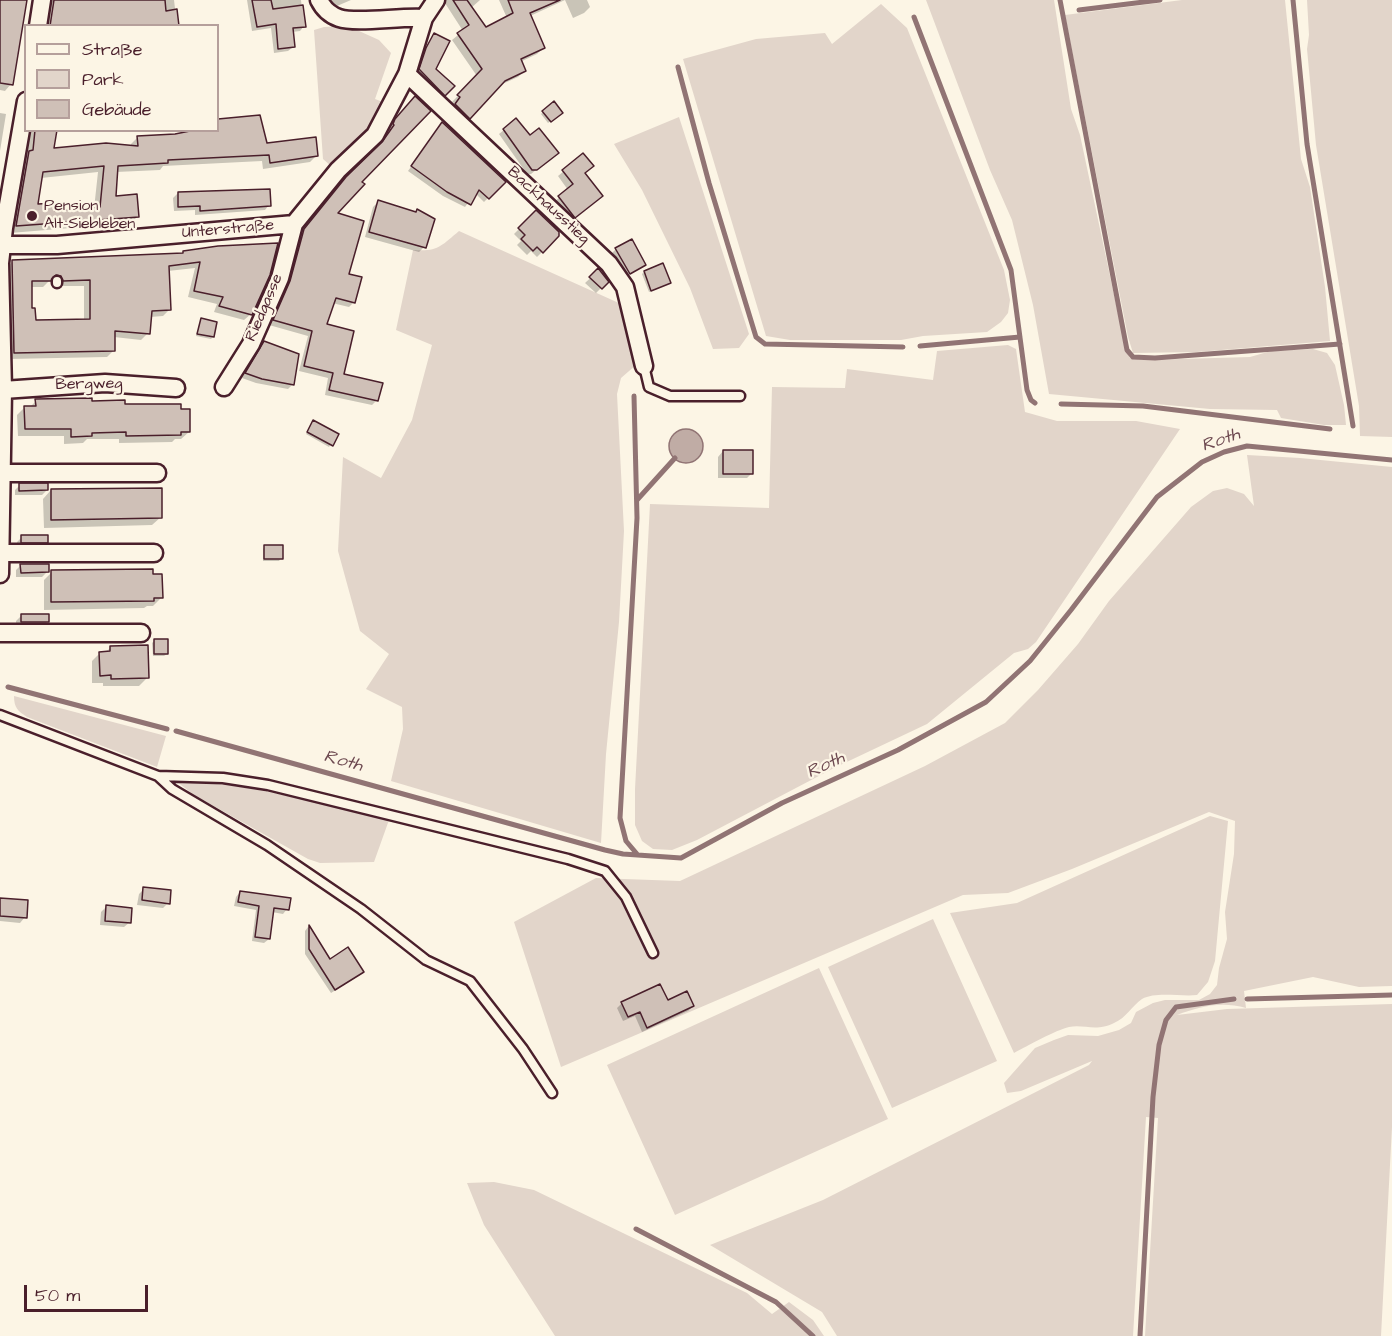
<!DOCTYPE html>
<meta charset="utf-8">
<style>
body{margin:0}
#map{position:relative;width:1392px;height:1336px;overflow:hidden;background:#fcf5e5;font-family:"Architects Daughter",sans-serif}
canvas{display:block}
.legend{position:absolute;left:24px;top:24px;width:195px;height:108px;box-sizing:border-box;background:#fcf5e5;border:2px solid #b59f9b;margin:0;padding:8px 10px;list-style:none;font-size:18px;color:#4a1f2b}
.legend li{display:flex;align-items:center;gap:12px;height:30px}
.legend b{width:30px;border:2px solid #b59f9b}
.scale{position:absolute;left:24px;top:1285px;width:124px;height:27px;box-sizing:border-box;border:3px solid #4a1f2b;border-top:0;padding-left:8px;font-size:18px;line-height:21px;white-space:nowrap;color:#4a1f2b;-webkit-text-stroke:4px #fcf5e5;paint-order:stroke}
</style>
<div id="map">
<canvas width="1392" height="1336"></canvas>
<ul class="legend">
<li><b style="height:8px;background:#fcf5e5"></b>Straße</li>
<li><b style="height:16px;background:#e2d5ca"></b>Park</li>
<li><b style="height:16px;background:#cfc0b7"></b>Gebäude</li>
</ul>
<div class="scale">50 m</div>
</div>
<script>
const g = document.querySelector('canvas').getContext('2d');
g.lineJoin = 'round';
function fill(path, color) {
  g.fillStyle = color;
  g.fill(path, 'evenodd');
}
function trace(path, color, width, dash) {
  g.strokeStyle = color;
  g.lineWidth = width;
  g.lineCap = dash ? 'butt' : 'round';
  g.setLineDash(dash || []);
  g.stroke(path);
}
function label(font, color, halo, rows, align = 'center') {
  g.font = font + ' "Architects Daughter",sans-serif';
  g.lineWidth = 4.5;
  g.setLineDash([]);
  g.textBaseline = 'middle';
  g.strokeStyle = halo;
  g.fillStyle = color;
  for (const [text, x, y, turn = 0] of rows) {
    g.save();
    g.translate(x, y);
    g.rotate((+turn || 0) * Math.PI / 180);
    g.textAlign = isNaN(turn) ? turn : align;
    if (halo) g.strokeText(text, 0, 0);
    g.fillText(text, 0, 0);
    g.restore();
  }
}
fill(new Path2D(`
 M926 0H1054L1071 109 1080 135 1126 351 1130 358 1145 360 1250 357 1271 351 1313 349 1327 353 1335 365 1344 405 1346 425H1324L1281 418 1277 410 1210 409 1049 394 1033 305 1012 220 990 170Z
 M1182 0H1285L1301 159 1310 187 1325 287 1330 341 1197 352 1133 353 1128 337 1065 15Z
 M1307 0H1392V437L1360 436 1359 406 1316 145 1307 49 1309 35Z
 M881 4 907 28 1004 270 1010 300 1008 313 1001 322 987 332 923 336 901 340H790L766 336 683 59 756 39 825 33 832 44Z
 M348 26 379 40 391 53 375 99 383 102C371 128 351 146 331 166L323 159 314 30 324 27Z
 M679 117 749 334 739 348 713 349 690 288 642 190 614 144Z
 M459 231 621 304 636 365 621 378 617 394 624 531 619 622 606 754 601 843 391 781 403 729 402 707 366 689 389 654 360 631 338 551 343 457 381 478 412 420 432 345 396 330 413 250C438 252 441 246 459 231Z
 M1008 345 1016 349 1025 412 1057 421H1136L1180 429 1036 642 1028 649 1014 653 927 724 834 768 697 840 672 850 653 849 642 841 635 825V789L650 504 769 508 772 387 845 388 847 369 933 380 937 351Z
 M1247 455 1300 458 1392 467V986L1359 987 1313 977 1244 991 1246 1008C1222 1001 1200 1006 1177 1015L1227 1009 1392 1004V1127L1381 1336H1145L1158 1118 1146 1117 1133 1336H837L822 1312 710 1245 823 1200 1089 1065 1092 1061 1021 1091 1007 1093 1004 1083 1035 1048 1054 1040 1068 1035 1098 1036 1119 1030 1131 1023 1136 1012 1153 1003 1165 1000H1199L1210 994 1217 985 1219 968 1227 939 1225 912 1234 854 1235 821 1209 812 1072 869 1008 893 963 895 561 1067 514 922 596 878 680 881 925 766 1005 723 1038 690 1078 644 1109 601 1191 507 1213 491 1227 488 1244 494 1254 506Z
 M14 696 166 736 157 767 27 717C18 711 14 708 14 696Z
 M176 781C248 783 319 803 389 820L374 862 320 863 308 859 194 795Z
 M1210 816 1228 821 1215 961 1208 982 1197 995C1181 997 1156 991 1142 999 1132 1006 1126 1018 1114 1023 1096 1032 1084 1024 1069 1027 1056 1030 1027 1046 1014 1053L950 913 1017 903Z
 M933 919 997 1061 892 1108 828 967Z
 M819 968 888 1119 675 1215 607 1065Z
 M494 1182 534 1190 747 1293 772 1314 789 1302 813 1320 824 1336H555L484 1225 467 1183Z`), '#e2d5ca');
const water = new Path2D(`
 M669 446a17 17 0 1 1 34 0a17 17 0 1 1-34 0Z`);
fill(water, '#c0aca5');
trace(water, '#917474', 1.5);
fill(new Path2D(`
 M0 0H25L11 84 5 91 0 90Z
 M49 0H174L177 25 45 26Z
 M247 0H301L304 26 300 31 292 32 293 47 288 51 274 53 271 28 252 31Z
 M326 0H351L330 9Z
 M443 0H480L471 8 486 29 507 18 499 0H565L530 16 543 48 537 54 520 62 524 71 518 77 498 86 463 124 449 111 455 104 452 102 477 76 452 40 463 31Z
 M565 0H587L590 7 584 13 573 18Z
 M434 35V70L453 86 440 99 416 74 422 53Z
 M410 103 360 182 336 213 354 302 349 307 332 303 325 326 342 375 377 400 372 405 325 395 328 378 299 371 308 336 269 325 285 287 299 236 341 184 378 148 390 131 388 130 390 126Z
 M553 103 561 113 548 123 541 114Z
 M0 113 6 114 0 151Z
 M259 117 266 145 317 155 310 162 263 169 262 161 163 166 160 170 116 172 114 197 138 216 131 223 10 233 22 159 27 155 30 130H55L53 150 131 147V144L138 137 188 133V130H218V120ZM98 172 94 209 53 213 36 205 41 178Z
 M439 127 504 182 484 202 475 193 465 207 443 196 408 171Z
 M504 130 552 157 531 174H527L499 134Z
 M583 155 584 174 596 201 569 222 554 202 568 190 558 176Z
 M178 193 269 205 265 210 195 215V210L174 211 173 198Z
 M378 202 424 247 419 252 365 237 373 207Z
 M536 212 558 236 537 257 531 251 527 255 517 245 521 241 514 234Z
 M218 248 251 314 244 320 214 312 217 304 188 297 195 268 168 271 170 309 163 316 150 317 148 333 141 340 114 337V350L107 357 8 359 6 268 13 261 181 255ZM49 281 54 282 57 286H84V321L34 322 31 309V287H43Z
 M616 249 645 265 624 278 611 254Z
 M598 271 607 282 596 293 585 283Z
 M644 272 669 283 649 292 642 274Z
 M201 320 213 337 211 339 196 336Z
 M264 342 293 384 288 389 256 383 242 378Z
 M36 401 90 402 124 406 189 432 181 439H175L172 442 119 443V439H87L83 443 64 444V436H18L17 415 25 407H30Z
 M312 424 337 434 329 447 306 434Z
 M723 451 752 473 747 478H718V457Z
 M20 485 47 490 42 495H15V490Z
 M51 490 161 517 152 525 44 528 43 499Z
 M22 537 47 542 42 547H17V542Z
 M265 547 281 558 279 561H263V549Z
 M21 565 47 572 42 577H16V570Z
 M52 572 161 598 153 606H147L144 608 44 610V580Z
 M21 616 47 622 42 627H16V621Z
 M154 641 167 654 164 656H153L152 643Z
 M111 647 147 678 139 686H103V683H92V661L100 653H105Z
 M144 889 168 903 163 908 137 905 139 894Z
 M240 892 287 909 283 914 272 912 269 939 264 943 252 941 256 910 234 906 236 897Z
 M0 899 25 917 20 923 0 921Z
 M106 907 130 922 124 927 100 925 101 912Z
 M308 927 329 961 358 976 331 993 305 954V931Z
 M667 1002 693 1006 688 1011 642 1032 635 1016 623 1021 617 1008 622 1003Z`), '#0003');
trace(new Path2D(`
 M1060 0 1127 350 1133 357 1155 358 1340 344
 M1293 0 1307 144 1353 426
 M1079 10 1160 0
 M914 17 1011 270 1027 390 1031 400 1035 403
 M678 67 709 183 756 337 765 344 903 347
 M920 346 1020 337
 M634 396 637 518 620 818 626 841 637 854
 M1061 404 1143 406 1330 429
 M637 500 675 458
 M8 687 167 729
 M176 731 605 850 623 854 681 858 782 803 898 750 986 702 1030 661 1071 610 1157 497 1202 462 1224 452 1247 446 1392 460
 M1247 999 1392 995
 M636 1229 776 1302 813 1336
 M1140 1336 1153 1097 1159 1045 1166 1020 1176 1007 1234 999`), '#917474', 5);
const building = new Path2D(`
 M0 0H27L13 85 0 83Z
 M54 0H165L166 11 177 9 179 26H50Z
 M252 0H271L273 9 303 5 306 27 293 28 295 47 278 49 276 24 257 27Z
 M453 0H467L486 27 513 13 508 0H560L530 13 545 48 521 59 526 71 505 81 470 119 455 104 460 97 457 95 482 69 457 33 469 25Z
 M434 33 450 41 436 69 455 86 445 96 419 69 426 48Z
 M415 96 431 111 362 182 365 184 338 213 364 221 349 274 362 277 355 303 336 298 327 324 354 331 344 374 383 383 378 401 329 390 333 373 304 366 312 331 273 320 290 281 304 229 346 177 382 142 394 125 393 124 395 119Z
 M554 101 563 113 551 122 542 111Z
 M260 115 267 143 316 137 318 156 270 163 269 155 168 160V163L118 166 116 196 137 194 139 217 16 226 29 151 33 150 35 130H57L54 148 106 143 138 146 137 136 175 134 195 130H218V119ZM104 166 100 207 55 211V203L38 204 43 172Z
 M516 118 530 135 539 128 559 153 537 170H532L503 129Z
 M442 122 506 182 489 199 479 190 471 205 447 192 411 166Z
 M583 153 594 166 585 173 603 196 575 218 558 196 573 184 562 170Z
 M270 189 271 206 200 211V206L178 207V192Z
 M378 200 416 212 417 209 435 219 426 248 369 232Z
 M536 210 559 232V236L543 253 537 247 533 251 521 239 525 235 518 228Z
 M632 239 646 265 630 274 615 248Z
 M278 243 270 275 252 315 219 306 223 297 194 291 200 262 169 266 171 310 152 311 150 334 115 331V351L14 353 12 260 183 253V251L218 246ZM56 275 61 276 63 281 90 280V319L36 320 35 308H32V281H51Z
 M663 263 671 283 651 291 644 271Z
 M598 268 609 282 602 289 589 277Z
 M201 318 217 322 214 337 197 334Z
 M264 341 299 354 294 385 262 379 245 373Z
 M92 398V401L125 400V404H181V409H190V432H181V435L126 436V432L92 433V436L71 437V429H25L24 406H36L35 399Z
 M313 420 339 434 333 446 307 432Z
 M723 450H753V474H723Z
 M19 483H48V490L19 491Z
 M162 488V518L51 520V489Z
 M21 535H48V543H21Z
 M264 545H283V559H264Z
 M20 564H49V572L21 573Z
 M153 569V574H162L163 598H154V601L51 602V570Z
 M21 614H49V622H21Z
 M154 639H168V654H154Z
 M148 645 149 678 111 679V675L100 676 99 652 110 651V646Z
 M143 887 171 890 170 904 142 900Z
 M240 891 291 898 289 910 274 908 270 939 255 937 259 906 238 902Z
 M0 898 28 900 27 918 0 916Z
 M106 905 132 908 131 923 105 921Z
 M309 925 330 959 348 947 364 972 335 990 309 949Z
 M660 984 668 1000 687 991 694 1006 647 1028 640 1012 628 1017 621 1002Z`);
fill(building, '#cfc0b7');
trace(building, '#4a1f2b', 1.5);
const lane = new Path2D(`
 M57 281V283
 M644 366 649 387 670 396H740
 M0 715 158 776 223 778 268 785 568 859 605 871 626 897 653 953
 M158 776 172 789 267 845 361 909 426 960 470 981 523 1049 552 1093`);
const street = new Path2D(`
 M319 0C323 8 330 15 339 18 357 24 401 16 424 18
 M38 26 42 0
 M407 74 609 264 625 287 644 366
 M0 245H57L294 224 338 170 375 135 407 74 424 18 436 0
 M224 387 251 344 280 278 294 224
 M3 390 105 383 176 388
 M2 473H157
 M1 553H154
 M0 574 3 390 0 263 4 228 26 101
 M0 633H141`);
trace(lane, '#4a1f2b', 13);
trace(street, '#4a1f2b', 21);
trace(lane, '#fcf5e5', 8);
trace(street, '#fcf5e5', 16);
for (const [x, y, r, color] of [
 [32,216,6,"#4a1f2b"]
]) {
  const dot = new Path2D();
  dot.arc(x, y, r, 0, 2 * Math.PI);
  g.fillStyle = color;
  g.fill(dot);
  trace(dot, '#fcf5e5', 2);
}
label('16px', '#4a1f2b', '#fcf5e5', [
 ["Backhausstieg",548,206,43],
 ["Unterstraße",228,230,-5],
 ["Riedgasse",265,308,-67],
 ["Bergweg",89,385,-1]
]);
label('16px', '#4a1f2b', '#fcf5e5', [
 ["Pension",44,207],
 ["Alt-Siebleben",44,225]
], 'left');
label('italic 18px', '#6d4950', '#fcf5e5', [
 ["Roth",1221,441,-19],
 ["Roth",343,762,15],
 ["Roth",826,766,-25]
]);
</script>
